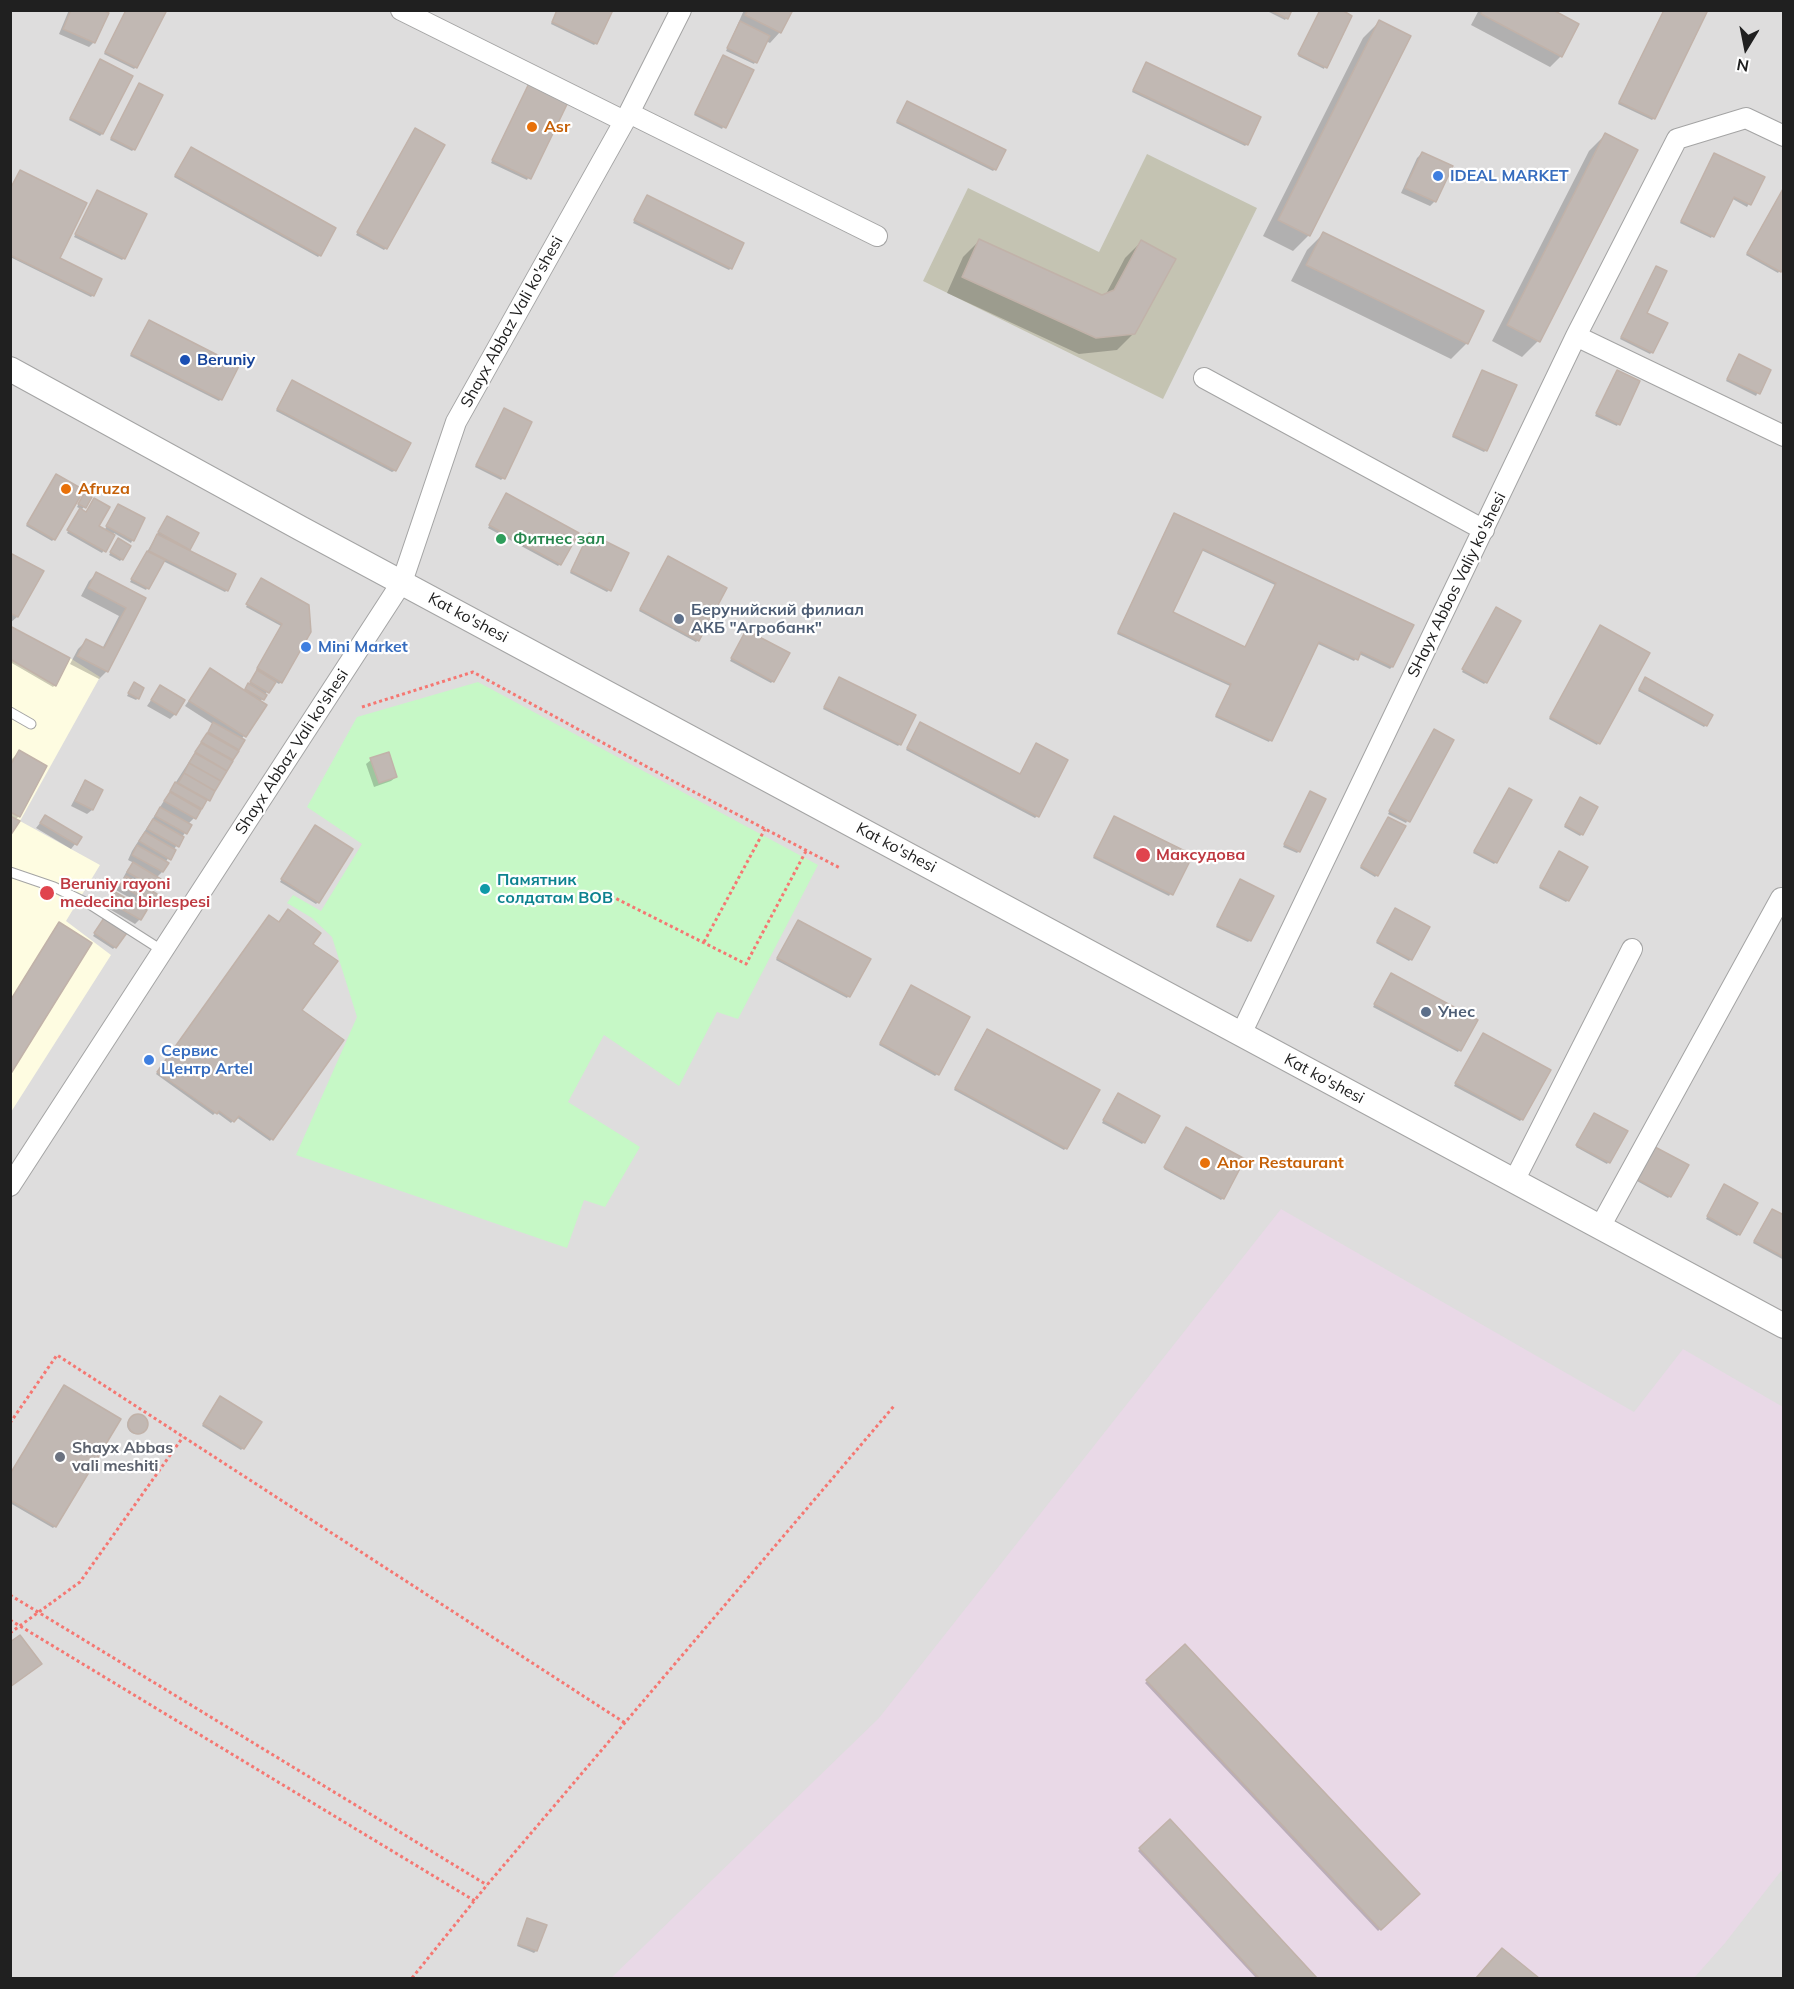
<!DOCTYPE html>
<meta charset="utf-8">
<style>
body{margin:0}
#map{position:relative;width:1794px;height:1989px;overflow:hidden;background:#f0ece6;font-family:Mulish,sans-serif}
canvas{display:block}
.frame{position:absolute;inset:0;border:12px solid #202020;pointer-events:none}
.north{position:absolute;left:1716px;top:18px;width:60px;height:60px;-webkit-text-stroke:4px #fff;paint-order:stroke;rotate:190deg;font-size:16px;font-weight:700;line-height:24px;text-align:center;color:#202020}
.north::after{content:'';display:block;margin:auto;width:21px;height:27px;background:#202020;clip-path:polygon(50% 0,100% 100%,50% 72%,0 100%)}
</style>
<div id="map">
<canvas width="1794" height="1989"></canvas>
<div class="frame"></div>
<div class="north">N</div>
</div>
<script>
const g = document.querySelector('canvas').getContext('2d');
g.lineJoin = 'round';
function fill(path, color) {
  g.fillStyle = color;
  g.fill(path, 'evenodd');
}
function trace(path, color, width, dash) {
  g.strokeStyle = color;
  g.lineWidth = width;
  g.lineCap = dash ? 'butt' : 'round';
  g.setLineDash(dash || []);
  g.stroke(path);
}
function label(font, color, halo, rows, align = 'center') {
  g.font = font + ' Mulish,sans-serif';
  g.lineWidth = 4.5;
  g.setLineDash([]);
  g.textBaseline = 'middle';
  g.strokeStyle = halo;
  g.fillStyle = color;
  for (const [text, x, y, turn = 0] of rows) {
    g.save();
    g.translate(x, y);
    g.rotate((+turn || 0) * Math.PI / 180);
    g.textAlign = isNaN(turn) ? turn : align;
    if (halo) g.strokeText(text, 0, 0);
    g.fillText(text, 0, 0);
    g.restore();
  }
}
fill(new Path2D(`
 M11 11H1783V1978H11Z`), '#dedddd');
fill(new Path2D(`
 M1281 1209 1634 1412 1683 1349 1783 1407V1872L1781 1871 1725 1943 1694 1978H611L879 1718ZM1185 1644 1420 1893 1381 1930 1146 1680Z`), '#e9d9e7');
fill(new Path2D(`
 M11 626 70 658 100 677 20 821 100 865 66 921 111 955 11 1112Z`), '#fefce1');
fill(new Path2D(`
 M1147 154 1257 208 1163 399 923 281 968 188 1099 252Z`), '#c4c3b2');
fill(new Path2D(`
 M478 682 818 865 738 1019 717 1012 679 1086 604 1035 568 1102 640 1147 605 1207 584 1200 567 1248 296 1155 357 1017 332 937 312 918 287 903 293 895 321 911 362 844 307 807 357 717Z`), '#c6f8c6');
fill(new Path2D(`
 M69 10H108L94 42 89 47 59 34Z
 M126 10 136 67 134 69 104 54Z
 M557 10 596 43 594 45 551 24Z
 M744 10H791L780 32 770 43 766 41 754 64 726 51Z
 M1265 10H1291L1285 20Z
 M1320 10H1338L1324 69 1298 56Z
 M1479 10H1550L1561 56 1550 67 1471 25Z
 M1664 10 1654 118 1652 120 1618 104Z
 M1379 22 1309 235 1293 251 1263 236 1363 38Z
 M721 59 752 71 722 129 694 115Z
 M98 63 102 134 100 136 69 120Z
 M1144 66 1247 144 1245 146 1132 92Z
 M531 79 570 95 527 180 491 163Z
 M138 87 134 149 132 151 110 140Z
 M905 105 995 169 993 171 896 123Z
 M414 132 386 248 384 250 356 235Z
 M1605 135 1538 341 1522 357 1492 341 1589 151Z
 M189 151 320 255 318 257 174 177Z
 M1422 153 1435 201 1430 206 1401 193 1417 158Z
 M1713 156 1763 178 1747 207 1731 198 1711 238 1680 223Z
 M1784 187V264L1778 273 1746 255Z
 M10 190 58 259 93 295 91 297 10 257Z
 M96 193 124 258 122 260 74 237Z
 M645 199 731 268 729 270 633 223Z
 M1323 234 1467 343 1451 359 1291 281 1307 250Z
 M979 241 1102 297 1105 296 1125 258 1141 242 1134 333 1117 350 1079 354 947 293 963 257Z
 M1654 270 1645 313 1652 352 1650 354 1620 339Z
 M149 322 221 399 219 401 130 356Z
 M1739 356 1769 370 1756 396 1726 381Z
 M1481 373 1486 450 1484 452 1452 437Z
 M1615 374 1618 424 1617 426 1595 416Z
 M290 384 409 444 394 471 392 472 276 411Z
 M504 410 503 478 501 480 475 467Z
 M54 478V539L52 541 26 526Z
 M83 496 90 497 81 511 86 513 97 527 104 531 118 506 143 519 131 543 114 533 102 553 67 533 81 509 77 507Z
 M505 497 560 564 558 566 488 528Z
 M1173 516 1412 625 1392 667 1390 669 1359 654 1354 661 1316 643 1269 742 1215 717 1230 686 1117 634ZM1201 550 1275 585 1245 648 1171 613Z
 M165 520 189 549 187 551 227 590 225 592 163 561 146 590 130 582Z
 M587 537 609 590 607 592 570 573Z
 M117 542 122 559 120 561 109 555Z
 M10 554 42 572 17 617 10 623Z
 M666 560 698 640 696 642 639 611Z
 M96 574 144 598 107 671 99 679 70 664 78 649 86 641 102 649 119 616 81 596 89 581Z
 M259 582 308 606 281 682 279 684 274 681 260 702 265 705 241 740 243 741 194 818 188 824 190 825 165 863 162 872 156 878 162 881 153 893 155 894 150 903 146 907 116 890 125 879 123 878 128 869 134 863 128 860 132 851 213 724 185 706 210 670 244 692 258 671 256 670 281 626 246 607Z
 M1495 611 1486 682 1484 684 1462 672Z
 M10 627 55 685 53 687 10 662Z
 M1598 629 1648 653 1597 745 1549 719Z
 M744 634 773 681 771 683 730 661Z
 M839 679 900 744 898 746 823 709Z
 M1644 681 1706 725 1704 727 1638 691Z
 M132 686 138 698 136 700 127 696Z
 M160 687 175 714 170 719 147 706Z
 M919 726 1020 775 1037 816 1035 818 906 750Z
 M1432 733 1452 741 1406 823 1388 814Z
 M19 752V816L15 820 10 833V761Z
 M371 760 396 777 391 781 374 787 366 764Z
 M85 782 101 790 92 810 87 814 71 806 81 787Z
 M1507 792 1496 862 1494 864 1473 853Z
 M1308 795 1299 851 1297 853 1283 847Z
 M1579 801 1582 834 1580 836 1564 827Z
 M45 817 80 838 71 849 36 828Z
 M1114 818 1191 855 1169 896 1093 858Z
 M1387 820 1377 875 1375 877 1360 868Z
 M313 829 318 902 316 904 280 882Z
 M1557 855 1568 900 1566 902 1539 888Z
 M1240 881 1250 940 1248 942 1216 927Z
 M115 894 140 919 135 924 106 907Z
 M1394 912 1411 959 1409 961 1376 943Z
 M267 918 311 944 300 1011 342 1040 270 1141 236 1117 231 1123 216 1112 213 1115 156 1074Z
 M105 919 115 947 113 949 93 936Z
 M796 924 869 960 847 998 776 960Z
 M1389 977 1476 1021 1458 1052 1373 1007Z
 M909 989 937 1074 935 1076 879 1045Z
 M985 1032 1066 1148 1064 1150 954 1090Z
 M1481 1037 1522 1119 1520 1121 1454 1086Z
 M1116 1096 1144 1142 1142 1144 1102 1123Z
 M1592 1117 1626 1132 1607 1164 1576 1147Z
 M1184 1131 1223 1198 1221 1200 1164 1169Z
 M1653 1150 1670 1196 1668 1198 1637 1181Z
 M1722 1188 1739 1234 1737 1236 1706 1219Z
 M1772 1210 1784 1217V1260L1753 1243Z
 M218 1400 243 1448 241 1450 202 1426Z
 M127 1425a9 9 0 1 1 18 0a9 9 0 1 1-18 0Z
 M10 1475 55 1526 53 1528 10 1503Z
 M1185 1646 1418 1894 1378 1931 1145 1683Z
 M1169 1821 1315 1978H1256L1138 1851Z
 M528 1919 536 1951 534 1953 517 1946Z
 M1502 1950 1537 1978H1478Z`), '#0003');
const building = new Path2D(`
 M71 10H102L109 13 95 43 63 29Z
 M126 10H167L137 68 105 52Z
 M557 10H613L597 44 552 22Z
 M748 10H793L781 33 745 15Z
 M1270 10H1292L1288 19Z
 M1320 10H1342L1352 16 1327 68 1298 54Z
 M1482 10H1553L1579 24 1562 57 1481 14Z
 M1664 10H1708L1655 119 1619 102Z
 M1379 20 1411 36 1310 236 1278 220Z
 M740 21 770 36 757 63 727 48Z
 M723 55 754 70 726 128 695 113Z
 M100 59 133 76 103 134 70 118Z
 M1146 62 1261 117 1248 145 1133 90Z
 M533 75 572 94 531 179 492 160Z
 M139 83 163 95 135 150 111 138Z
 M907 101 1006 150 996 170 897 121Z
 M415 128 445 145 387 249 357 232Z
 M1605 133 1638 150 1540 342 1507 325Z
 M191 147 336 228 321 256 175 175Z
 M1422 152 1453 166 1436 202 1405 188Z
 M1714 153 1765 177 1751 205 1734 197 1714 237 1681 221Z
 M20 170 87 203 60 258 102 279 94 296 10 255V189Z
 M1784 187V267L1781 272 1747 253Z
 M97 190 147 214 125 259 75 234Z
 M647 195 744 243 732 269 634 220Z
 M1323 232 1484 311 1468 344 1306 265Z
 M979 239 1102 295 1114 290 1141 240 1176 259 1135 334 1096 338 962 277Z
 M1656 266 1667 271 1647 313 1668 323 1653 353 1621 337Z
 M149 320 239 366 222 400 131 354Z
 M1739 354 1771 370 1760 394 1727 379Z
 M1482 370 1517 385 1487 451 1453 435Z
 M1617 370 1640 381 1620 425 1596 413Z
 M292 380 411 443 396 471 277 409Z
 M504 408 532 422 505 479 476 465Z
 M56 474 84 490 55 540 27 524Z
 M85 492 92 497 86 508 78 504Z
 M506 493 579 533 561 565 489 525Z
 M94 498 110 507 99 526 115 535 106 552 67 530 80 508 86 512Z
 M118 504 145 518 134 541 106 526Z
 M1174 513 1414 625 1393 667 1361 652 1358 660 1319 642 1272 741 1216 715 1231 684 1118 632ZM1203 549 1276 583 1245 647 1173 612Z
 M167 516 199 533 190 550 158 532Z
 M589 533 629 553 611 591 571 571Z
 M157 534 236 574 228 591 149 551Z
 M118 538 131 546 123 560 110 552Z
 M147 551 165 560 149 589 131 579Z
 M10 553 44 571 18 617 10 613Z
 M668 556 727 588 699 641 640 609Z
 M96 572 146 598 108 672 77 656 86 639 104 648 126 608 88 588Z
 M261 578 309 605 311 632 282 683 257 668 282 624 246 604Z
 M1496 607 1521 621 1487 683 1462 669Z
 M1600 625 1650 653 1600 744 1550 717Z
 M10 626 70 658 56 686 10 659Z
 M746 630 790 653 774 682 731 658Z
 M210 668 267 705 246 737 189 701Z
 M257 670 276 682 269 693 250 682Z
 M839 677 916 715 901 745 824 707Z
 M1645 677 1713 715 1707 726 1639 689Z
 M134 682 144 688 139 699 128 693Z
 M248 683 267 695 264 700 245 689Z
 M160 685 185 700 176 715 151 700Z
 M213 722 245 740 239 750 208 732Z
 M920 722 1020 774 1036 743 1068 760 1039 817 907 748Z
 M1434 729 1454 740 1410 822 1389 811Z
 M207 733 239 751 233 760 201 742Z
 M201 743 233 761 227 771 195 752Z
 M19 750 47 766 20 817 10 812V766Z
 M389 752 397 777 379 783 370 758Z
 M195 753 227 771 221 781 189 763Z
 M189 763 221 781 215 791 184 773Z
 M184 773 215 791 210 801 178 783Z
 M85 780 103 790 93 810 75 801Z
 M175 782 207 800 202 809 170 791Z
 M1509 788 1532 800 1497 863 1474 851Z
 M1310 791 1326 799 1300 852 1284 844Z
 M170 792 201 810 196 819 164 801Z
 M1580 797 1598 807 1583 835 1565 825Z
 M160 807 192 825 187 834 155 816Z
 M45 815 82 837 77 845 40 823Z
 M10 816 20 821 10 836Z
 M1114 816 1193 855 1173 895 1094 856Z
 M1388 817 1406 826 1378 876 1361 866Z
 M153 819 184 837 179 847 147 829Z
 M315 825 353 849 319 903 281 879Z
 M145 832 176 850 171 860 139 841Z
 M137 845 169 863 163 872 132 855Z
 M1559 851 1588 867 1569 901 1540 886Z
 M133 862 164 881 159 890 127 872Z
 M126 876 157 894 152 903 120 885Z
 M1240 879 1274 896 1251 941 1217 925Z
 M115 892 147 910 141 920 109 902Z
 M1395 908 1430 927 1412 960 1377 941Z
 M288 909 321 933 313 944 338 961 302 1010 344 1040 273 1140 239 1116 234 1122 219 1111 217 1114 157 1072 269 915 279 922Z
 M106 915 129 930 116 948 94 933Z
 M798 920 871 959 850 997 777 958Z
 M59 922 92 943 10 1075V1001Z
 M1391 973 1478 1020 1461 1051 1374 1004Z
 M911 985 970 1017 939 1075 880 1043Z
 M987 1029 1100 1090 1067 1149 955 1088Z
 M1483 1033 1551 1070 1523 1120 1455 1083Z
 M1118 1093 1160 1116 1145 1143 1103 1120Z
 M1594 1113 1628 1131 1610 1163 1576 1145Z
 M1186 1127 1245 1159 1224 1199 1164 1167Z
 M1655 1147 1689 1165 1671 1197 1637 1179Z
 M1724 1184 1758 1203 1740 1235 1707 1216Z
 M1772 1209 1784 1215V1257L1754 1241Z
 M64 1385 121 1419 56 1527 10 1500V1474Z
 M220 1396 262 1422 244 1449 203 1424Z
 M128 1424a10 10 0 1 1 20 0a10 10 0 1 1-20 0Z
 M20 1635 42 1664 10 1687V1642Z
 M1185 1644 1420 1894 1381 1930 1146 1680Z
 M1170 1819 1317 1978H1259L1139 1848Z
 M527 1918 547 1925 537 1951 518 1944Z
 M1502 1948 1539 1978H1476Z`);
fill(building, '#c1b8b3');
trace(building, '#c1b2a9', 1.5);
const service = new Path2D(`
 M10 712 31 724
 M10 872 54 887 91 905 163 951`);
const minor = new Path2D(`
 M401 10 624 121
 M629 113 877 236
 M1576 336 1784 436
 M1204 378 1484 530
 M1241 1034 1576 336 1677 139 1746 118 1784 136
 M1514 1181 1632 949
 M10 1186 402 582 456 422 629 113 681 10
 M1600 1227 1781 898`);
const tertiary = new Path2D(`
 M10 369 300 528 1784 1326`);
trace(service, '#a4a4a4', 11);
trace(minor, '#a4a4a4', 22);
trace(tertiary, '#a4a4a4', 26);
trace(new Path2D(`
 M362 707 473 672 673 781 840 868
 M611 896 746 964 806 851
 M704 942 765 829
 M10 1423 57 1355 625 1723
 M10 1595 487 1885
 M10 1620 475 1901
 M10 1633 80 1582 183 1437
 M412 1978 487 1885 894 1406`), '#f57772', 3, [3, 3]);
trace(service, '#fff', 9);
trace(minor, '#fff', 20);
trace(tertiary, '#fff', 24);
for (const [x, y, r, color] of [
 [532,127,6,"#e8710a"],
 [1438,176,6,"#3f7fe0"],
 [185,360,6,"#1a4fb4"],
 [66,489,6,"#e8710a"],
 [501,539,6,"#2e9e5b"],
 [679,619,6,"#5c6f8a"],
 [306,647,6,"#3f7fe0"],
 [1143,855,8,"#e0444e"],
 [485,889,6,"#0f9aa8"],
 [47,893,8,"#e0444e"],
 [1426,1012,6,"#5c6f8a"],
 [149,1060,6,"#3f7fe0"],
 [1205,1163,6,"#e8710a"],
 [60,1457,6,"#6b7280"]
]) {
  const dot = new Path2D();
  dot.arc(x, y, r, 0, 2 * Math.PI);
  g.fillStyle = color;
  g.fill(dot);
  trace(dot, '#fff', 2);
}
label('bold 16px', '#c56008', '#fff', [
 ["Asr",544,127],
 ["Afruza",78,489],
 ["Anor Restaurant",1217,1163]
], 'left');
label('bold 16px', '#366cbe', '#fff', [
 ["IDEAL MARKET",1450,176],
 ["Mini Market",318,647],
 ["Сервис",161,1051],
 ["Центр Artel",161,1069]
], 'left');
label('16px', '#202020', '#fff', [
 ["Shayx Abbaz Vali ko'shesi",512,322,-61],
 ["SHayx Abbos Valiy ko'shesi",1457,585,-64],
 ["Kat ko'shesi",468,618,28],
 ["Shayx Abbaz Vali ko'shesi",292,752,-57],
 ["Kat ko'shesi",896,848,28],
 ["Kat ko'shesi",1324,1079,28]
]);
label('bold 16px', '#164399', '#fff', [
 ["Beruniy",197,360]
], 'left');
label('bold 16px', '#27864d', '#fff', [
 ["Фитнес зал",513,539]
], 'left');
label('bold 16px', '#4e5e75', '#fff', [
 ["Берунийский филиал",691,610],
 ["АКБ \"Агробанк\"",691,628],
 ["Унес",1438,1012]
], 'left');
label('bold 16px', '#be3a42', '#fff', [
 ["Максудова",1156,855],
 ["Beruniy rayoni",60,884],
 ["medecina birlespesi",60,902]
], 'left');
label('bold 16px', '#0d838f', '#fff', [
 ["Памятник",497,880],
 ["солдатам ВОВ",497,898]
], 'left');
label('bold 16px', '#5b616d', '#fff', [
 ["Shayx Abbas",72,1448],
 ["vali meshiti",72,1466]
], 'left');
</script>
